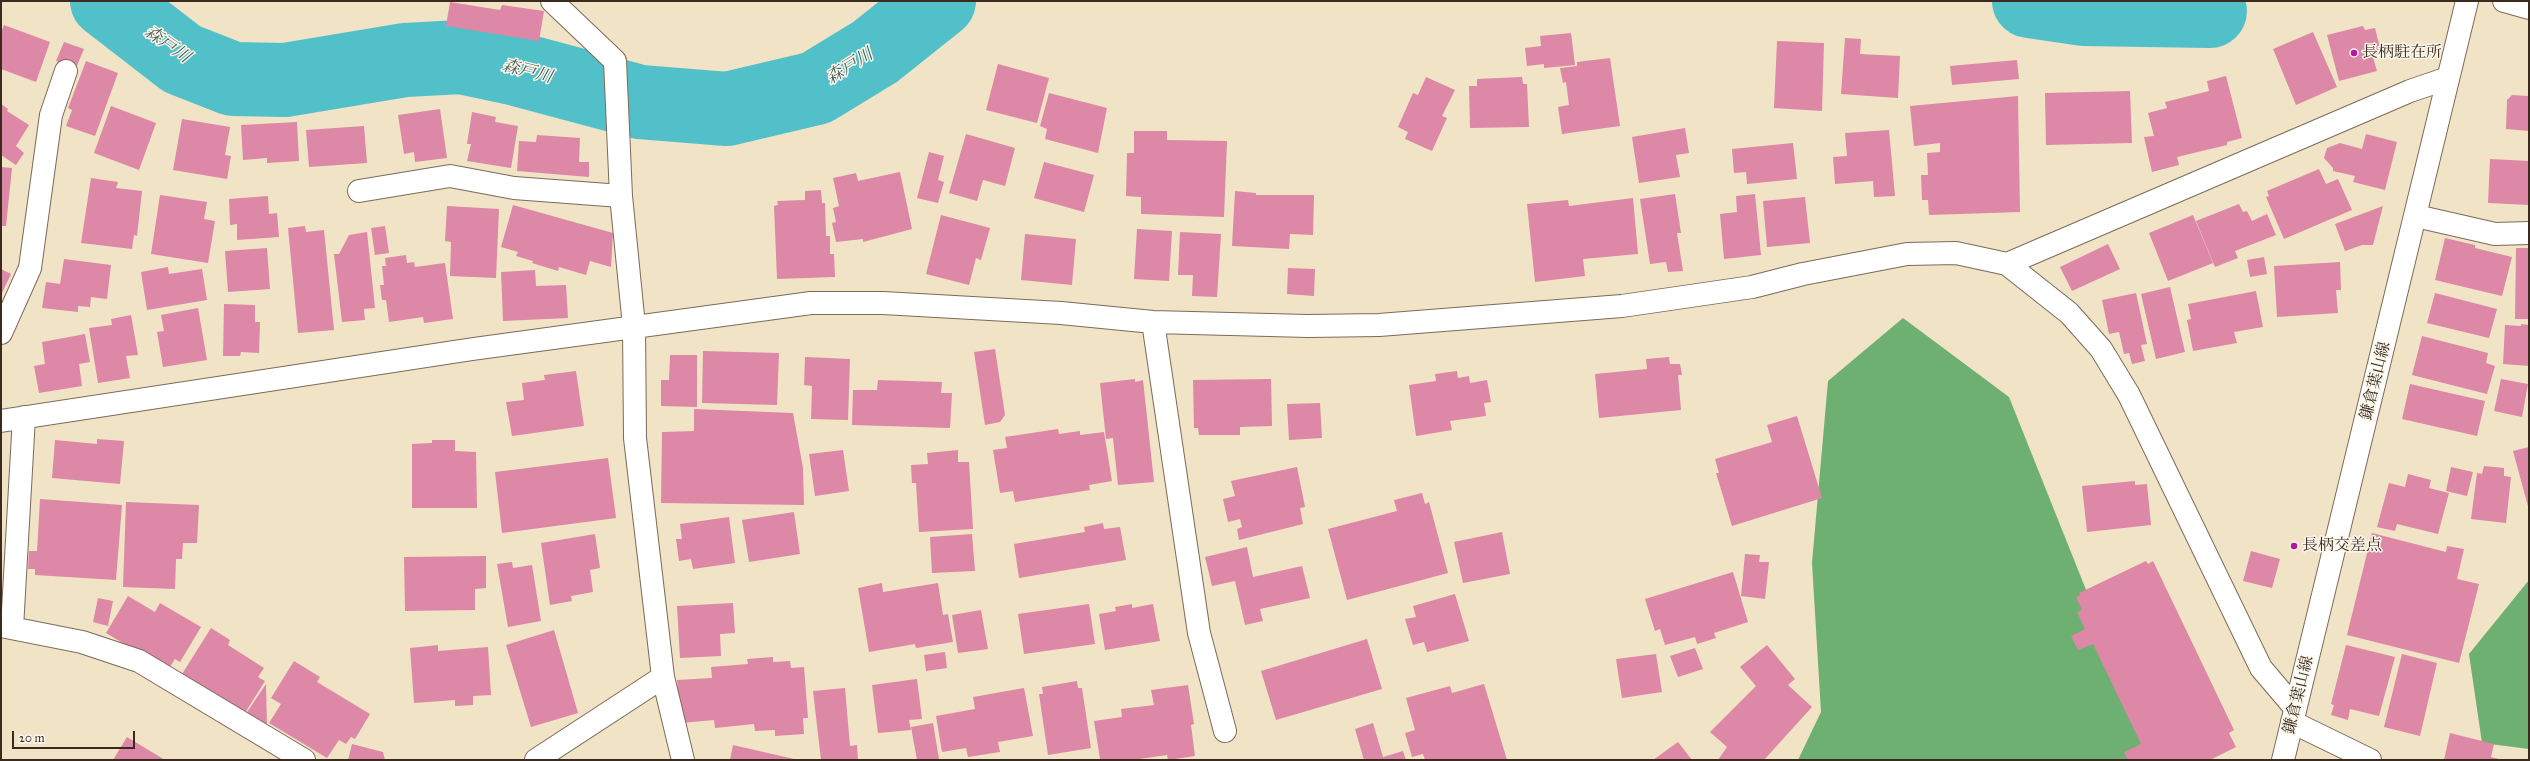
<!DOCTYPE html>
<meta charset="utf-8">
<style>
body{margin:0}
#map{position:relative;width:2530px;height:761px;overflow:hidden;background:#f1e3c6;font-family:"IM FELL Great Primer",serif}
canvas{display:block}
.frame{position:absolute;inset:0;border:2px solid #3b2a1e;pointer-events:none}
.scale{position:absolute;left:12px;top:731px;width:123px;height:18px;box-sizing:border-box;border:2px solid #3b2a1e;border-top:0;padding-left:5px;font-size:12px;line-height:14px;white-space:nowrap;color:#3b2a1e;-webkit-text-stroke:3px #fbf7ec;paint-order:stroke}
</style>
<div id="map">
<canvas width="2530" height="761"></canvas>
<div class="frame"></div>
<div class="scale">20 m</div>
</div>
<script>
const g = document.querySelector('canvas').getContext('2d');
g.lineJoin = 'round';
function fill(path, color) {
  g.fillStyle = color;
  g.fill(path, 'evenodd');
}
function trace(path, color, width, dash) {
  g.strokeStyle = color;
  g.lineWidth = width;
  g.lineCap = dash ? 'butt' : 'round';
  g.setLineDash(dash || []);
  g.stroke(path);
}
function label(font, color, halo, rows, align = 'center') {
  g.font = font + ' "IM FELL Great Primer","Noto Serif JP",serif';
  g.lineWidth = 3;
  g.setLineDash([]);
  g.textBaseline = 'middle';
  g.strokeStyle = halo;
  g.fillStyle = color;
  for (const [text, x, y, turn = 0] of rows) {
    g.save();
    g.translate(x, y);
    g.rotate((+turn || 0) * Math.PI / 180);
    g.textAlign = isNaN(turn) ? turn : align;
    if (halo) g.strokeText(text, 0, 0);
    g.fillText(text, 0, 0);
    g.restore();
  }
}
fill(new Path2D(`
 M1903 318 2009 397 2154 760H1798L1821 712 1812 563 1828 381Z
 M2529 580V749L2482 743 2469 654Z`), '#6eaf72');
trace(new Path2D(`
 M107 1 182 59 233 79 285 80 405 60 461 57 513 68 640 102 727 109 816 88 875 52 939 1
 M2029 1 2083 9 2210 11`), '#52c0c8', 74);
fill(new Path2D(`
 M450 2 500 10 502 5 544 11 539 41 446 26Z
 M4 25 50 42 36 82 1 69V32Z
 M2363 26 2365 30 2375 28 2381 52 2372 54 2377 71 2339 81 2327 35Z
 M2313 32 2337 87 2296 105 2273 49Z
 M1571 33 1575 65 1544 68V64L1527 66 1525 48 1541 46 1540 36Z
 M1845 38 1861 39 1860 54 1900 56 1898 98 1841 94Z
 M1777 41 1824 43 1822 111 1774 108Z
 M64 42 84 49 76 68 56 61Z
 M1610 58 1620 126 1562 134 1558 107 1569 105 1566 82 1563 83 1560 68 1577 66V62Z
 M2017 60 2019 79 1952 85 1950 66Z
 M86 61 118 73 95 136 66 126 72 110 68 108Z
 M998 64 1049 78 1037 123 986 110Z
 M2226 76 2242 138 2227 142V145L2177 157 2179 165 2152 172 2144 137 2154 136 2148 113 2167 108 2165 102 2209 91 2207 81Z
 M1426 77 1455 90 1442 116 1447 118 1432 151 1405 139 1408 132 1398 127 1413 93 1418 95Z
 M1522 77 1523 84H1527L1529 127 1470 128 1469 86H1477V79Z
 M2130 91 2132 143 2046 145 2045 93Z
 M1049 93 1107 108 1098 153 1045 139 1047 129 1040 126Z
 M2512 95 2529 96V131L2506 129 2507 100Z
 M2018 96 2020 212 1929 215 1928 200H1922L1921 175H1928L1927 153 1940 152V143L1914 146 1910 106Z
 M1 104 8 109 7 111 29 125 16 146 24 153 16 165 1 155Z
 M111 106 156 123 139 170 94 153Z
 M440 109 447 158 415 162 414 152 404 154 398 115Z
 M472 112 496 117 495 122 518 126 511 168 467 161 471 144H467Z
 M182 119 230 127 225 155 231 156 227 179 173 170Z
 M297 122 299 161 267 163V158L243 160 241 125Z
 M364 126 367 163 309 167 306 130Z
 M1685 128 1689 153 1676 155 1680 177 1639 183 1632 137Z
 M1889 130 1895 196 1874 197 1873 181 1835 184 1833 157 1847 156 1845 133Z
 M1134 131H1167V140L1227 141 1224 217 1141 214V197L1126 196 1127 153H1134Z
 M966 134 1015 148 1005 186 983 180 977 201 949 193Z
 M2366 134 2397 142 2385 190 2353 182 2355 176 2333 171V168L2324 158 2327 148 2340 143 2362 149Z
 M537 135 580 138 579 162H589V177L517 171 519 141 536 142Z
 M1793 143 1797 179 1747 184 1746 172 1734 173 1732 149Z
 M929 152 944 156 938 180 944 182 938 203 917 198Z
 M2490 159 2529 161V205L2488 203Z
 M1044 162 1094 175 1084 212 1034 198Z
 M1 167 12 168 6 226H1Z
 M2319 169 2326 184 2338 179 2352 210 2284 239 2266 197 2269 196 2267 191Z
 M900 172 912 229 863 242V239L836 242 832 223 836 222 833 208 839 206 833 178 856 173 858 181Z
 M91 178 118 182 116 188 142 191 137 236 134 235 132 249 81 243Z
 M821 190 822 203H825L826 236H830V254H834L835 277 777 279 774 206 778 205 777 201 805 200V191Z
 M1235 191 1256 193V195H1314L1313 235 1290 234 1289 249 1232 246Z
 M1675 194 1681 233H1677L1683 271 1668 272 1666 262 1650 264 1640 199Z
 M1755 194 1761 255 1724 259 1720 214 1737 212 1736 196Z
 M160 195 207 202 204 219 215 221 208 263 151 254Z
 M268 196 269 214 277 213 279 237 237 240V224L230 225 229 199Z
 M1805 197 1810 243 1767 247 1763 201Z
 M1633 198 1638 254 1583 259 1585 276 1535 282 1527 204 1568 200 1569 206Z
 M2239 204 2243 212 2247 211 2252 221 2267 214 2276 235 2235 251 2238 258 2215 267 2196 221Z
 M513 205 613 233 611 267 590 261 586 275 559 267 558 271 532 263 533 261 516 256 518 252 501 247Z
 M447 206 499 209 496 278 450 276 451 242 445 241Z
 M2383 206 2373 245H2362L2345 251 2335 224Z
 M941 215 990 228 981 260 976 258 969 285 926 274Z
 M2193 215 2213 263 2168 281 2149 233Z
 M305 226 306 232 324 230 334 330 298 333 288 228Z
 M385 226 389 253 375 255 371 228Z
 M1137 229 1172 231 1169 281 1134 279Z
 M367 232 375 308 364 309 365 320 342 322 334 254H339L349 235Z
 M1180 232 1221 234 1217 297 1192 296 1193 275H1178Z
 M1025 234 1076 239 1072 285 1021 280Z
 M2445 238 2475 245V248L2512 257 2502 296 2435 280Z
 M2108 244 2120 269 2072 291 2060 267Z
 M267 248 270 289 228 292 225 251Z
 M2516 248H2529V319H2515Z
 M406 255 407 263 414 262 415 267 445 263 453 319 424 323 423 317 389 322 386 300H382L380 285H384L382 266H386L385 258Z
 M2264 257 2267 274 2250 277 2247 260Z
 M64 259 111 265 107 299 91 297 90 307 78 306V312L42 308 46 282 60 284Z
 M2340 262 2341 290H2336L2338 313 2277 317 2274 266Z
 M168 267 169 274 202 269 207 300 147 310 141 272Z
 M1288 268 1315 269 1314 296 1287 294Z
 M1 269 11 274 1 295Z
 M535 270 536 286 566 285 568 318 503 321 501 272Z
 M2170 287 2185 352 2156 359 2141 294Z
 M2256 291 2263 327 2234 332 2237 343 2193 351 2187 320 2191 319 2188 304Z
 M2136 293 2147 344 2141 345 2145 361 2132 364 2129 353 2124 354 2119 332 2109 334 2102 300Z
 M2435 293 2497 309 2489 338 2427 323Z
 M224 304 255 305V322H260L259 353 241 352 240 356H223Z
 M198 308 207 360 163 367 157 332 164 331 161 315Z
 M131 315 138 355 126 356 130 378 98 383 89 328 112 325 111 319Z
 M2521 324 2529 325V366L2503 364 2505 325 2521 326Z
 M85 334 90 362 79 364 82 386 39 393 34 366 45 364 42 342Z
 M2422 336 2488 353 2486 363 2495 366 2487 394 2412 375Z
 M995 349 1005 415 1000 422 985 425 974 352Z
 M703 351 779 353 777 405 702 403Z
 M670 355H697V407L661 406V380H669Z
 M805 357 850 359 848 420 811 419 812 386 804 385Z
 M1669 357 1670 364H1680L1682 375H1678L1681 410 1599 418 1595 374 1647 369 1646 359Z
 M576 371 584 426 512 436 506 402 524 400 522 383 545 380 544 375Z
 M1457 371 1458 378 1469 376 1470 383 1487 380 1491 402 1484 403 1486 416 1450 421 1452 430 1416 436 1409 385 1436 381 1435 374Z
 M1135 379V382L1143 380 1154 482 1118 485 1113 438 1106 439 1100 383Z
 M1271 379 1272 426 1240 427V435H1199L1198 428H1194L1193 380Z
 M2501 379 2528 384 2522 417 2494 411Z
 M878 380 942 382 941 393H952L950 428 852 425 853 390H877Z
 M2410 384 2485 401 2477 436 2402 419Z
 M1320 403 1322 438 1289 440 1287 404Z
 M694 409 793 413 803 468 804 505 661 503 662 432 694 431Z
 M1797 416 1822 498 1732 526 1716 473H1719L1715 459 1772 442 1767 425Z
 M1058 429 1059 434 1080 431V435L1104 432 1112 481 1089 485 1090 490 1015 502 1013 491 1000 493 993 450 1007 448 1005 437Z
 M97 439 124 441 120 484 52 478 55 440 97 444Z
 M432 440H455V451L476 452 477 508H412V444L432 443Z
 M2529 447V510L2513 451Z
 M843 450 849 491 815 496 809 454Z
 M958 450V462H969L973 529 919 532 916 483H912L911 465 928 464 927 453Z
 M608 458 616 518 502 533 495 472Z
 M2484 466 2504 468V476L2511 477 2506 523 2471 519 2477 473 2482 474Z
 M1297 467 1305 507 1300 508 1303 524 1239 540 1237 529 1242 527 1240 519 1228 522 1223 499 1235 496 1231 481Z
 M2451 467 2473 472 2467 496 2446 491Z
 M2408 474 2431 480 2429 488 2449 493 2438 534 2397 524 2395 531 2377 527 2389 483 2405 487Z
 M2135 481V485L2147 484 2151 525 2087 532 2082 486Z
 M1422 493 1425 504 1429 502 1448 573 1347 600 1328 529 1397 511 1394 500Z
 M40 499 122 505 116 580 35 575V569H28L29 551H37Z
 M126 502 199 505 197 543H183L182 559H176L175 589 123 587Z
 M794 512 800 554 749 562 742 520Z
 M729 517 735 563 693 569 691 559 679 561 676 539H682L680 524Z
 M1103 523 1104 529 1120 527 1126 560 1019 578 1014 544 1085 532 1084 527Z
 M1502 532 1510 574 1463 583 1454 542Z
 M2372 533 2446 552 2447 546 2464 549 2457 579 2479 584 2459 663 2347 635Z
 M595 534 600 568 590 570 593 592 571 596 572 601 550 605 541 543Z
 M972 534 975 571 932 573 930 537Z
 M1247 547 1253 577 1302 566 1310 598 1260 609 1263 621 1245 625 1235 581 1212 586 1205 557Z
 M2251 551 2280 559 2272 588 2243 581Z
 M1745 554 1760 555 1759 562H1769L1765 599 1741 596Z
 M486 556V588L475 589V610L405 611 404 557Z
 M2146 561 2148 564 2153 561 2234 730 2229 733 2236 747 2210 760H2128L2124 752 2141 744 2093 644 2078 650 2071 636 2085 629 2077 612 2082 610 2076 597 2080 595 2079 593Z
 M512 562 513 568 532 565 541 621 508 627 497 564Z
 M1733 572 1748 622 1714 633 1716 638 1697 644 1695 637 1665 645 1660 629 1655 631 1645 599Z
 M882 583 883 592 938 583 943 615 948 614 953 642 916 648 915 644 869 652 858 588Z
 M1455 594 1469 641 1427 652 1424 642 1413 645 1405 619 1416 617 1413 606Z
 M128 596 155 612 160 603 201 627 180 662 175 659 168 670 106 633Z
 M98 598 113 601 108 626 93 622Z
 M733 603 735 633 720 634 721 656 680 658 677 606Z
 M1089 604 1095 644 1024 654 1018 614Z
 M1132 604V608L1153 604 1160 641 1105 650 1099 614 1116 611 1115 607Z
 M981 610 988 649 958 653 952 615Z
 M211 628 230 640 228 645 264 668 258 677 265 681 245 713 182 674Z
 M554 630 578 713 531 727 506 645Z
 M1367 639 1382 689 1276 720 1261 671Z
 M438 645V651L488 647 491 695 473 696V705L455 706V700L414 703 410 648Z
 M1767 645 1795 679 1788 685 1812 707 1764 760H1718L1727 747 1710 732 1756 686 1740 667Z
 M2346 645 2395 657 2379 716 2350 709 2348 720 2331 715 2334 705 2331 704Z
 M1695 648 1703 669 1678 677 1670 656Z
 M945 652 947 668 926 671 924 655Z
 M1656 654 1662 692 1622 698 1616 659Z
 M2402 654 2437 663 2420 736 2384 727Z
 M773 657V662L790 661 791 668 804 667 808 718H803L804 734 775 736V730L755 731 754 724 715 728 714 720 681 723 677 680 712 678 711 667 748 664 747 659Z
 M294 661 320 677 317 682 370 714 355 739 351 737 346 744 339 740 327 758 269 723 281 704 271 698Z
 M917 679 922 719 909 720 911 730 878 733 872 685Z
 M1077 681 1078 688H1082L1091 748 1048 755 1039 694H1043L1042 687Z
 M266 684 267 729 245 715Z
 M1484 684 1507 760H1425L1423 754 1412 757 1405 733 1415 730 1406 698 1450 686 1452 693Z
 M1188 685 1194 724 1191 725 1195 756 1168 760 1167 755 1133 760 1100 759 1094 721 1122 717 1121 709 1154 705 1151 690Z
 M845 688 850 746 857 745 858 760H821L813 691Z
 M1024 688 1033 736 998 742 1000 752 968 757 966 748 942 752 936 716 975 709 973 697Z
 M933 723 939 759 917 760 911 727Z
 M1373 723 1383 757 1403 751 1406 760H1364L1355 729Z
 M2450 733 2494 744 2491 757 2503 760H2444Z
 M127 737 165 760H113Z
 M1678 742 1692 760H1653Z
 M352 744 383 752 385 760H348Z
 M733 745 794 759V760H730Z`), '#dd88a6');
const minor = new Path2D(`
 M552 1 615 61 621 196 634 326 635 438 663 677 683 760
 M359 191 450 176 514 188 621 196
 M2416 216 2495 234 2529 233
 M2007 264 2410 91 2448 78
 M1153 322 1199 633 1225 731
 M1 333 30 268 51 115 66 71
 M1 421 473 349 811 303H883L1061 313 1153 322 1308 326 1379 325 1622 306 1752 287 1803 274 1907 254 1956 253 2007 264 2069 313 2101 349 2129 395 2261 668 2295 708
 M1 626 82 642 139 661 304 760
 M12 628 24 417
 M2292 722 2370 760
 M536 760 663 677`);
const major = new Path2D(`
 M2283 760 2467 1`);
const highway = new Path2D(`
 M2504 1 2529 8`);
trace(minor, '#7b6b59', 24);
trace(major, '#7b6b59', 24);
trace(highway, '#7b6b59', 24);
trace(minor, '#fff', 22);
trace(major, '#fff', 22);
trace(highway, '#fff', 22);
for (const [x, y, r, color] of [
 [2354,53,4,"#b5179e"],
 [2294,546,4,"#b5179e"]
]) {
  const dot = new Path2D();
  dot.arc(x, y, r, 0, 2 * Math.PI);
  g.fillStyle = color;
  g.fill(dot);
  trace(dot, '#fbf7ec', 1.5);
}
label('16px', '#3b2a1e', '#fbf7ec', [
 ["長柄駐在所",2362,53],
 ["長柄交差点",2302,546]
], 'left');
label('16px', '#3b2a1e', '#fbf7ec', [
 ["鎌倉葉山線",2376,381,-76],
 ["鎌倉葉山線",2299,695,-76]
]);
label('italic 17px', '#435e5a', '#fbf7ec', [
 ["森戸川",167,45,35],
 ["森戸川",850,67,-32],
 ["森戸川",527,72,14]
]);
</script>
